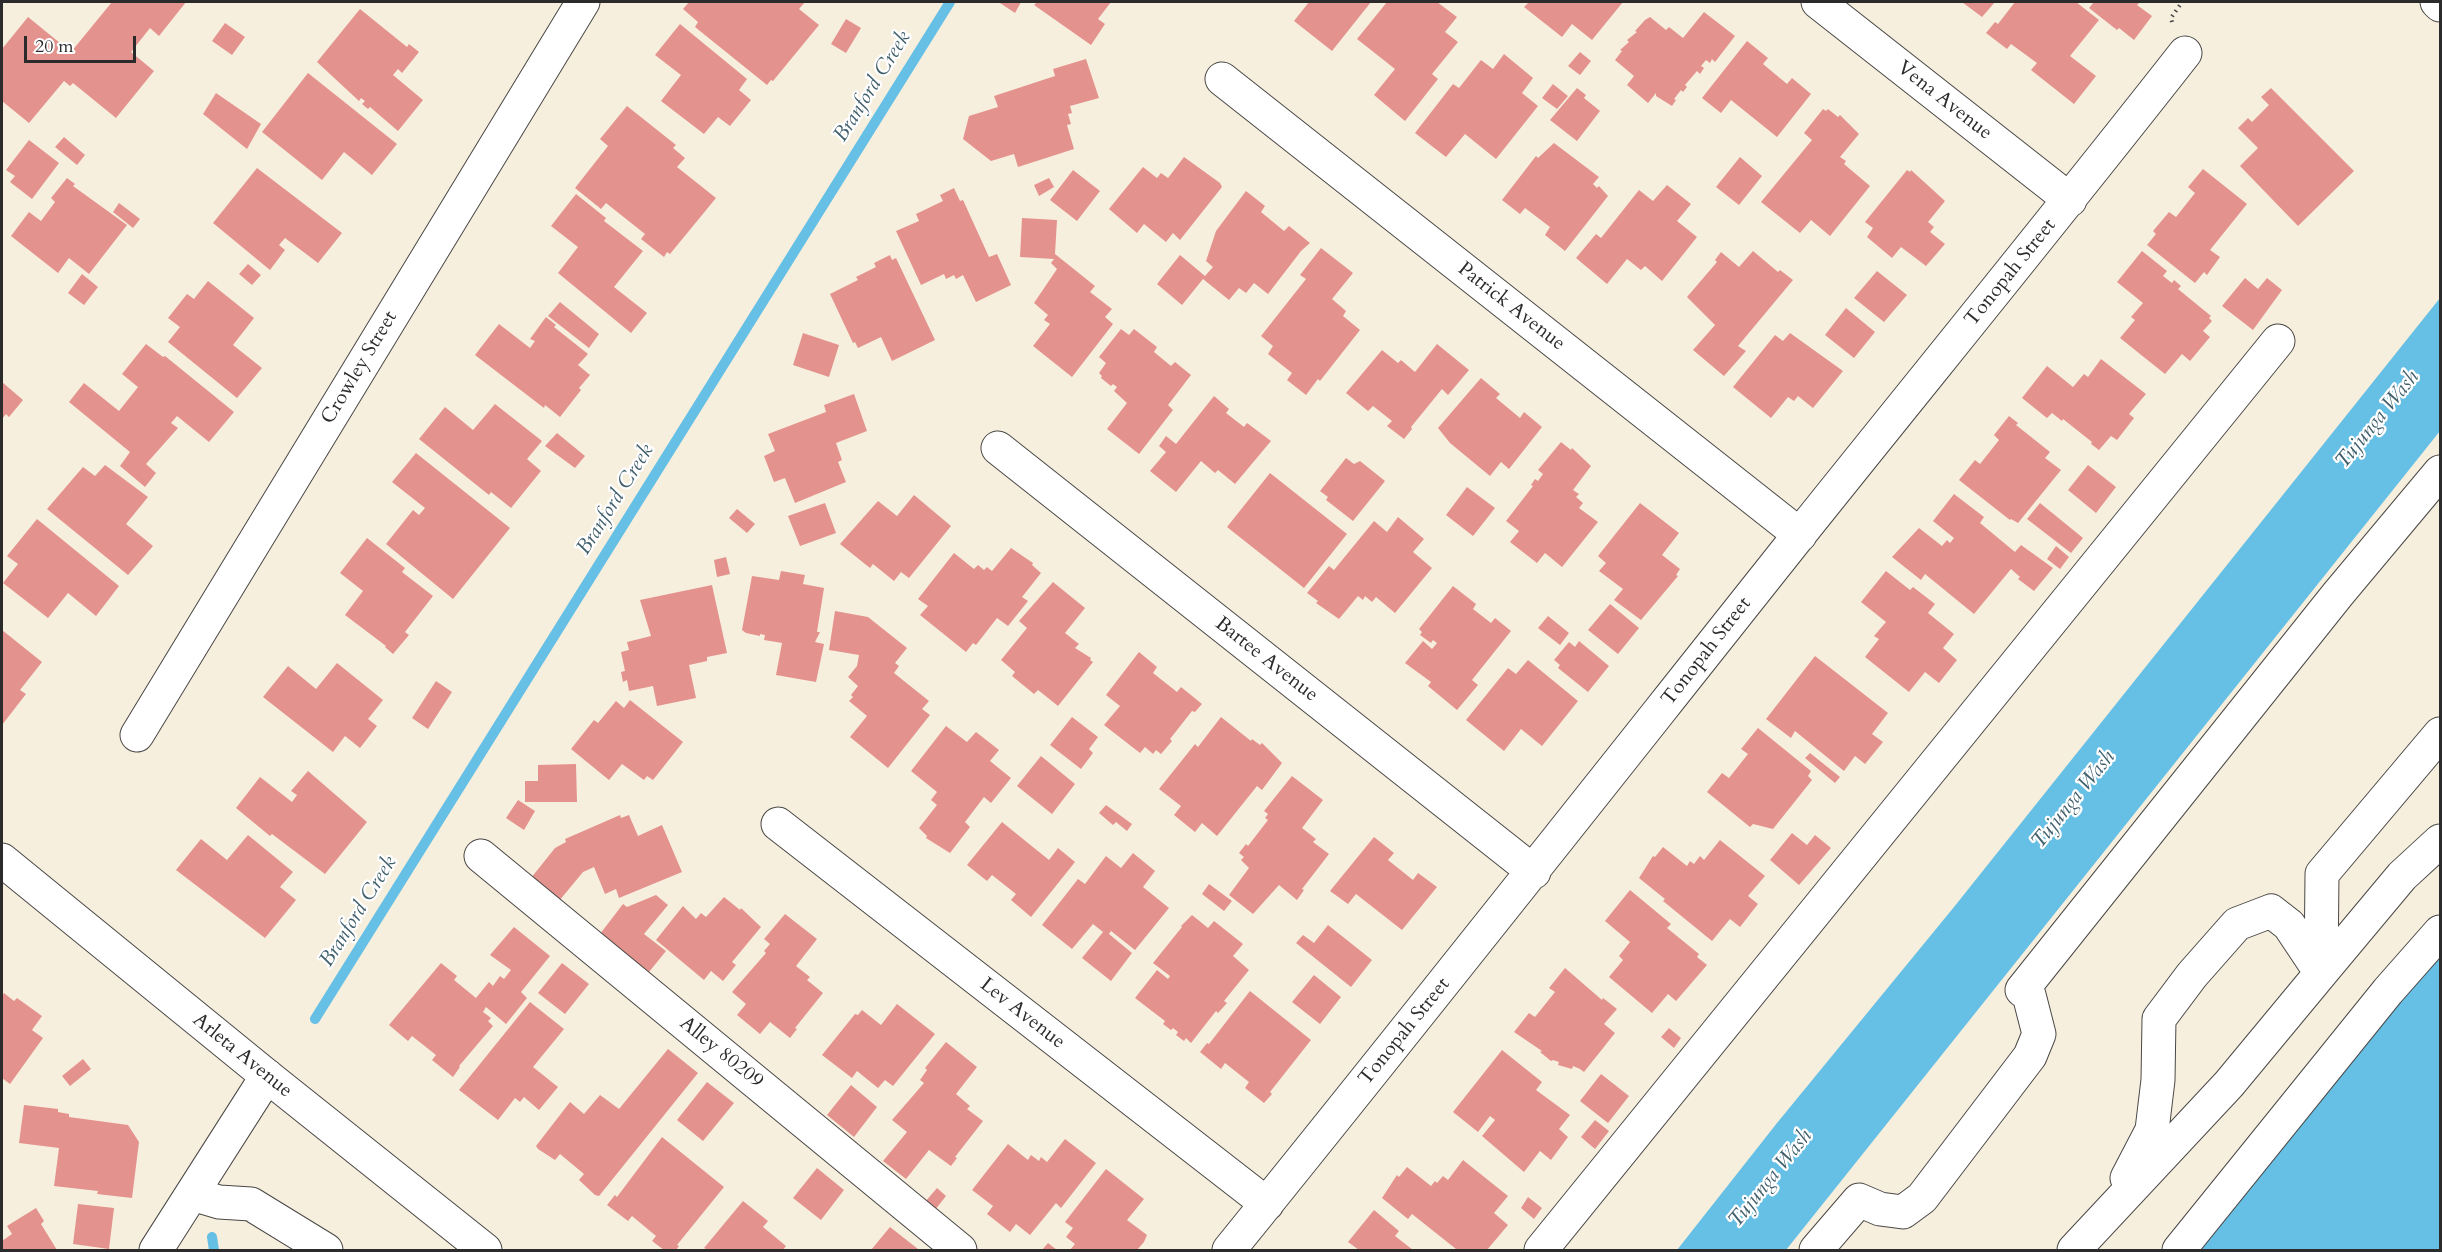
<!DOCTYPE html>
<style>
body{margin:0}
#map{position:relative;width:2442px;height:1252px;overflow:hidden;background:#f7efde;font-family:Cardo,serif}
canvas{display:block}
.frame{position:absolute;inset:0;border:3px solid #2b2b2b;pointer-events:none}
.scale{position:absolute;left:24px;top:36px;width:112px;height:27px;box-sizing:border-box;border:3px solid #2b2b2b;border-top:0;padding-left:8px;font-size:18px;line-height:21px;white-space:nowrap;color:#2b2b2b;-webkit-text-stroke:4px #fff;paint-order:stroke}
</style>
<div id="map">
<canvas width="2442" height="1252"></canvas>
<div class="frame"></div>
<div class="scale">20 m</div>
</div>
<script>
const g = document.querySelector('canvas').getContext('2d');
g.lineJoin = 'round';
function fill(path, color) {
  g.fillStyle = color;
  g.fill(path, 'evenodd');
}
function trace(path, color, width, dash) {
  g.strokeStyle = color;
  g.lineWidth = width;
  g.lineCap = dash ? 'butt' : 'round';
  g.setLineDash(dash || []);
  g.stroke(path);
}
function label(font, color, halo, rows, align = 'center') {
  g.font = font + ' Cardo,serif';
  g.lineWidth = 4.5;
  g.setLineDash([]);
  g.textBaseline = 'middle';
  g.strokeStyle = halo;
  g.fillStyle = color;
  for (const [text, x, y, turn = 0] of rows) {
    g.save();
    g.translate(x, y);
    g.rotate((+turn || 0) * Math.PI / 180);
    g.textAlign = isNaN(turn) ? turn : align;
    if (halo) g.strokeText(text, 0, 0);
    g.fillText(text, 0, 0);
    g.restore();
  }
}
fill(new Path2D(`
 M2440 298V431L1786 1250H1677L1777 1123 1954 907Z
 M2440 949V1250H2198Z`), '#66bfe4');
trace(new Path2D(`
 M315 1019 950 2
 M212 1237 214 1250`), '#66bfe4', 10);
fill(new Path2D(`
 M112 2H186L159 36 150 28 131 52 154 71 116 118 73 83 70 86 64 81 29 123 2 101V49L28 17 71 52Z
 M689 2H805L799 9 819 25 773 81 771 80 767 85 695 27 698 22 683 9Z
 M1001 2H1021L1015 13 1000 3Z
 M1037 2H1111L1098 19 1105 24 1091 45 1034 5Z
 M1309 2H1371L1332 51 1294 21Z
 M1387 2H1437L1457 17 1445 32 1458 42 1432 74 1438 79 1405 121 1374 95 1395 69 1357 39Z
 M1529 2H1623L1592 40 1572 24 1562 37 1524 7Z
 M1962 2H1995L1982 17Z
 M2015 2H2076L2099 20 2070 56 2096 76 2074 104 2031 70 2037 63 2011 44 2007 49 1986 33 1995 22 1998 24Z
 M2094 2H2140L2137 5 2152 16 2134 40 2119 28 2117 30 2089 8Z
 M360 9 407 47 409 44 419 52 402 73 398 69 393 75 423 100 398 131 370 107 368 109 362 104 365 101 361 98 359 101 317 62Z
 M1704 12 1735 36 1715 62 1712 59 1710 63 1706 60 1701 66 1704 68 1700 74 1697 71 1685 85 1687 87 1683 92 1681 90 1674 99 1676 100 1672 106 1656 96V93L1648 103 1627 85 1634 76 1615 60 1622 51 1620 50 1629 42 1627 40 1637 32 1635 31 1645 20 1650 17 1666 30 1669 27 1683 38Z
 M846 19 861 28 846 53 831 44Z
 M225 23 245 37 232 55 212 41Z
 M680 24 747 79 739 90 751 100 730 126 718 117 704 134 661 101 681 75 655 55Z
 M1747 41 1768 58 1763 64 1787 84 1792 78 1811 94 1777 137 1731 100 1721 113 1702 98Z
 M1580 52 1591 61 1580 75 1568 66Z
 M1504 54 1533 78 1522 93 1538 106 1496 159 1465 134 1446 157 1415 133 1453 84 1459 88 1481 60 1493 69Z
 M1086 59 1099 98 1070 106 1072 113 1068 114 1071 124 1067 125 1074 149 1018 167 1014 154 991 161 963 139 969 116 998 107 994 96 1055 76 1053 69Z
 M308 73 397 144 372 175 344 152 322 180 262 132Z
 M1553 84 1568 96 1557 109 1542 98Z
 M1577 88 1586 95 1584 98 1600 111 1577 141 1550 120Z
 M2271 88 2354 171 2298 226 2240 166 2258 148 2238 128 2248 118 2252 122 2269 105 2261 97Z
 M216 93 261 124 247 149 203 114Z
 M627 106 676 145 673 148 685 158 677 167 716 198 670 254 667 252 664 257 641 239 645 234 606 203 601 209 575 188 608 146 600 139Z
 M1823 109 1826 111 1828 109 1838 117 1840 115 1859 134 1840 157 1846 161 1844 164 1870 186 1830 236 1811 220 1800 233 1761 202 1812 140 1804 133Z
 M64 137 85 155 77 165 55 147Z
 M29 140 59 163 32 199 10 182 15 176 6 170Z
 M1554 143 1599 177 1593 184 1597 188 1599 186 1608 196 1565 251 1545 235 1550 227 1525 208 1520 214 1502 200 1536 156 1538 158Z
 M1184 157 1220 183 1222 187 1180 240 1173 233 1166 242 1144 224 1137 233 1109 209 1143 167 1157 178 1161 173 1168 178Z
 M1740 157 1762 176 1739 205 1716 187Z
 M257 168 342 233 318 263 285 238 279 245 285 250 270 270 213 223Z
 M2203 169 2247 204 2210 250 2220 257 2207 275 2204 272 2195 283 2147 245 2156 234 2153 231 2169 212 2176 217 2195 193 2188 187Z
 M1073 170 1100 191 1077 221 1050 200Z
 M1907 170 1910 172 1911 170 1945 201 1928 222 1934 227 1930 232 1945 244 1926 266 1901 247 1892 258 1867 237 1873 228 1865 222Z
 M67 178 75 184 73 186 127 225 89 274 69 258 58 273 11 236 29 212 41 221 55 202 51 198Z
 M1049 178 1054 187 1039 196 1034 185Z
 M1667 185 1691 204 1677 221 1697 237 1662 281 1645 266 1641 270 1627 259 1607 284 1576 258 1596 234 1601 238 1639 190 1653 201Z
 M954 188 960 201 963 200 989 257 997 254 1011 285 976 302 963 275 956 279 954 275 946 279 944 274 921 285 896 231 919 221 916 214 943 201 940 195Z
 M1246 191 1265 206 1261 212 1284 231 1289 226 1310 243 1301 251 1268 294 1254 283 1246 293 1239 288 1229 300 1203 279 1182 305 1157 284 1180 255 1205 276 1213 267 1206 261 1216 231Z
 M576 194 606 218 604 221 643 251 614 287 647 313 631 333 558 273 578 247 551 226Z
 M119 203 140 219 133 228 113 212Z
 M1022 218 1057 220 1055 254 1095 286 1090 292 1112 309 1105 317 1113 324 1072 377 1033 346 1050 324 1044 320 1048 315 1034 303 1057 269 1051 263 1054 259 1020 257Z
 M1321 248 1353 273 1332 299 1346 311 1343 316 1360 330 1320 381 1318 379 1306 395 1287 380 1292 373 1268 354 1273 346 1261 336 1306 279 1300 275Z
 M1753 251 1778 272 1780 270 1793 280 1738 346 1746 351 1724 376 1693 350 1715 325 1687 297 1717 262 1715 260 1721 252 1739 267Z
 M2142 251 2167 271 2163 276 2172 283 2174 280 2181 286 2178 289 2211 316 2209 318 2212 321 2203 331 2210 337 2190 361 2182 354 2165 374 2120 338 2135 320 2131 317 2143 303 2117 282Z
 M890 255 892 260 896 258 935 340 892 361 881 337 858 348 855 342 853 343 830 294 858 280 856 277 876 267 874 263Z
 M248 264 261 275 252 285 239 274Z
 M1877 271 1907 295 1884 322 1854 298Z
 M82 274 98 287 84 305 68 293Z
 M2245 278 2258 289 2267 278 2282 290 2253 330 2222 306Z
 M208 281 254 318 233 345 262 368 237 398 168 342 180 327 168 318 187 294 194 299Z
 M560 302 599 334 589 348 548 316Z
 M1846 308 1875 332 1854 358 1825 335Z
 M546 317 556 325 554 327 588 354 578 365 590 375 579 388 581 390 560 417 545 405 544 408 475 355 499 324 530 348 535 341 530 339Z
 M1121 329 1129 335 1134 329 1157 347 1154 352 1171 366 1175 362 1191 375 1168 405 1173 410 1139 454 1107 429 1127 403 1114 391 1117 387 1113 384 1111 386 1101 378 1102 376 1099 373 1106 363 1099 357Z
 M803 333 839 345 829 377 793 365Z
 M1790 333 1843 371 1813 408 1798 396 1794 401 1788 397 1771 418 1733 387 1775 335 1783 341Z
 M146 344 163 357 165 356 234 412 209 442 177 416 171 423 178 428 146 464 156 473 145 487 120 466 130 452 69 402 84 383 119 411 138 387 122 374Z
 M1437 344 1469 370 1448 395 1442 389 1411 427 1412 429 1404 439 1387 426 1392 421 1373 406 1368 411 1346 393 1382 350 1398 363 1401 360 1415 372Z
 M2101 359 2146 394 2129 414 2134 418 2117 440 2111 436 2099 450 2091 444 2092 442 2063 419 2062 421 2052 413 2047 418 2022 398 2047 366 2073 387 2084 374 2088 377Z
 M1481 378 1500 394 1496 398 1520 418 1524 412 1542 427 1509 469 1501 462 1490 476 1450 443 1438 428Z
 M2 382 23 400 9 417 6 414 2 419Z
 M854 394 867 431 836 443 842 460 838 462 846 482 795 503 785 478 774 482 764 456 775 451 768 434 826 412 824 405Z
 M1214 396 1229 409 1226 413 1244 427 1247 423 1271 441 1235 484 1218 470 1215 473 1201 461 1176 492 1150 471 1166 452 1159 446 1166 436 1176 444Z
 M495 404 542 441 527 459 541 471 511 508 491 492 489 495 419 439 445 407 473 430Z
 M2009 416 2018 423 2016 425 2050 452 2045 458 2061 470 2018 523 2011 519 2010 520 1959 480 1975 460 1980 464 1999 440 1994 435Z
 M557 433 585 456 575 468 545 446Z
 M1561 442 1571 450 1572 448 1591 466 1573 490 1579 494 1576 497 1583 503 1579 508 1598 522 1562 567 1545 553 1537 563 1510 542 1519 531 1506 521 1533 486 1531 485 1535 479 1538 481 1543 474 1538 470Z
 M416 453 510 528 453 599 386 544 413 510 419 515 425 508 392 482Z
 M1346 458 1354 464 1360 461 1385 481 1353 521 1326 500 1328 497 1320 491Z
 M105 465 148 497 126 524 153 546 128 575 47 509 83 467 95 476Z
 M2088 465 2116 487 2096 513 2068 490Z
 M1270 473 1347 534 1304 588 1227 527Z
 M1467 487 1495 508 1473 536 1446 515Z
 M1954 494 1984 517 1980 523 2015 552 2021 545 2053 568 2034 591 2018 579 2020 577 2011 569 1974 614 1925 574 1921 580 1892 557 1919 528 1942 546 1947 540 1950 543 1954 538 1933 521Z
 M914 495 951 526 909 578 901 572 894 581 873 564 870 568 840 544 878 501 897 516Z
 M825 503 836 533 800 546 788 516Z
 M1640 503 1679 533 1662 555 1680 569 1676 575 1678 576 1641 620 1614 600 1623 589 1599 571 1606 563 1598 556Z
 M2040 503 2083 538 2071 553 2027 519Z
 M737 509 755 524 747 533 729 518Z
 M1398 517 1424 539 1413 552 1432 568 1395 613 1376 597 1372 602 1365 596 1363 600 1358 596 1339 619 1316 603 1318 601 1307 593 1329 566 1334 570 1374 521 1387 532Z
 M37 519 119 586 96 616 68 593 48 618 3 583 18 564 7 556Z
 M367 538 405 568 402 572 433 596 405 632 409 635 393 654 385 647 386 646 345 615 363 591 340 573Z
 M2056 546 2069 557 2060 569 2047 559Z
 M1011 548 1033 563 1032 565 1041 573 1022 597 1028 601 1008 626 997 618 976 645 973 643 966 652 920 615 928 606 918 599 954 553 974 569 978 565 984 570 987 567 992 571Z
 M726 557 730 574 717 577 714 560Z
 M781 571 805 575 803 584 824 588 817 632H820L815 642 824 644 816 682 776 675 782 643 764 640 765 635 760 634V636L746 633 742 630 752 576 779 580Z
 M1886 571 1910 590 1913 587 1935 604 1928 613 1954 634 1943 648 1957 660 1939 683 1925 672 1909 692 1865 657 1879 639 1874 636 1886 622 1861 602Z
 M1053 582 1085 608 1065 633 1079 644 1075 648 1091 658 1090 660 1093 662 1058 706 1038 690 1034 694 1012 676 1015 672 1001 660 1027 628 1019 621Z
 M712 585 727 653 707 657V661L689 665 696 698 657 706 653 686 629 691 627 680 623 682 621 672 625 671 621 652 629 650 627 642 651 636 640 600Z
 M1453 586 1476 604 1473 609 1491 623 1495 618 1511 631 1472 680 1478 685 1457 710 1428 686 1431 682 1405 663 1423 641 1432 649 1437 643 1433 640 1431 643 1420 635 1422 632 1419 629Z
 M1610 604 1639 628 1618 654 1588 630Z
 M835 611 868 617 907 648 895 663 899 666 894 673 929 701 922 709 930 715 888 768 850 737 867 716 849 701 853 697 851 695 858 686 848 677 857 666 859 655 829 650Z
 M1548 616 1569 633 1560 645 1538 628Z
 M2 630 42 662 20 690 26 694 2 725Z
 M1579 641 1609 666 1588 692 1558 668 1560 665 1554 660 1569 642 1575 647Z
 M1139 652 1157 667 1153 673 1177 692 1181 687 1202 704 1195 712 1192 711 1170 739 1172 741 1161 754 1156 750 1153 754 1145 747 1140 753 1104 725 1120 706 1106 695Z
 M1815 656 1888 713 1872 734 1883 742 1865 764 1855 756 1844 771 1795 731 1791 738 1766 719Z
 M1528 660 1578 701 1542 746 1521 729 1504 751 1466 720 1508 668 1516 674Z
 M337 663 383 700 368 719 377 726 360 748 345 736 333 752 263 697 288 666 316 689Z
 M436 681 452 692 428 729 412 718Z
 M630 700 683 742 653 780 647 776 644 780 622 764 609 780 571 749 594 720 598 723 616 701 624 708Z
 M1072 717 1098 737 1089 749 1093 753 1081 769 1050 745Z
 M1221 717 1251 741 1252 739 1260 745 1262 743 1282 763 1262 790 1257 786 1217 836 1202 823 1195 832 1174 815 1181 806 1159 789 1195 744 1198 747Z
 M946 726 967 742 976 732 999 750 990 761 1011 778 991 803 984 797 965 822 970 827 950 853 926 838 927 836 919 828 937 805 931 800 937 792 911 771Z
 M1758 728 1811 771 1808 776 1812 780 1773 829 1753 824 1750 827 1707 792 1722 773 1729 778 1748 754 1741 749Z
 M1810 753 1840 777 1835 783 1805 758Z
 M1041 756 1075 784 1052 814 1017 786Z
 M576 764 577 802H525V781H538V765Z
 M308 771 367 822 325 874 272 834 270 836 236 808 260 777 292 802 297 795 291 791Z
 M1292 776 1323 800 1302 828 1316 839 1313 842 1329 854 1302 889 1304 890 1297 900 1279 885 1253 914 1229 895 1249 868 1241 860 1244 857 1239 853 1246 844 1248 846 1268 820 1265 818 1268 814 1264 811Z
 M518 800 535 811 524 830 506 818Z
 M1106 805 1132 824 1127 831 1116 822 1113 825 1099 813Z
 M620 815 621 818 629 815 638 836 662 825 682 872 619 898 616 889 605 894 594 867 583 872 559 901 531 878 555 848 566 842 565 839Z
 M1002 822 1049 860 1058 848 1075 862 1031 917 1011 900 1016 894 992 875 987 881 967 865Z
 M1792 833 1807 845 1815 835 1831 848 1799 885 1770 860Z
 M248 835 293 872 280 887 296 900 265 938 176 870 201 839 227 860Z
 M1374 837 1394 853 1388 860 1413 880 1418 873 1437 887 1402 930 1356 894 1348 904 1330 891Z
 M1720 840 1765 876 1748 896 1758 904 1740 927 1730 919 1712 941 1663 901 1665 899 1639 878 1653 856 1655 857 1663 847 1687 866 1690 861 1694 864 1700 856 1704 860Z
 M1133 853 1155 871 1143 887 1169 908 1135 950 1111 931 1109 934 1132 953 1111 981 1082 958 1103 932 1093 924 1072 949 1042 925 1078 879 1085 884 1106 856 1121 868Z
 M1209 884 1232 901 1224 911 1202 894Z
 M1630 890 1671 924 1667 928 1699 954 1697 957 1707 965 1676 1001 1668 994 1652 1013 1609 977 1623 960 1619 956 1630 942 1605 921Z
 M656 895 668 905 644 934 666 951 649 972 600 934 623 904 627 907Z
 M724 897 740 910 741 908 761 927 732 962 736 965 723 981 711 971 704 980 656 940 683 906 696 919 701 913 706 917Z
 M785 914 817 939 796 966 810 977 807 980 823 993 795 1028 797 1029 790 1038 770 1022 760 1034 737 1015 746 1004 732 992 766 953 764 951 770 944 764 939Z
 M1192 915 1208 928 1214 921 1243 944 1233 956 1249 970 1224 1001 1227 1003 1218 1013 1216 1011 1191 1043 1186 1038 1184 1041 1176 1035 1178 1032 1173 1028 1171 1030 1163 1024 1165 1021 1135 998 1157 970 1168 979 1170 976 1153 963 1182 927 1181 926Z
 M1328 925 1372 960 1351 987 1296 943 1303 935 1314 943Z
 M514 927 550 956 521 992 527 998 506 1024 486 1007 483 1012 491 1018 488 1021 493 1026 459 1066 460 1067 453 1077 432 1060 436 1055 412 1036 408 1041 389 1025 441 963 457 976 454 980 476 998 489 982 493 986 500 976 504 979 511 970 490 955Z
 M562 963 589 984 565 1014 538 993Z
 M1565 968 1602 1000 1603 998 1617 1009 1604 1024 1615 1033 1584 1072 1580 1069 1573 1066 1572 1069 1558 1065 1559 1062 1553 1060 1551 1061 1540 1052 1542 1051 1514 1032 1529 1013 1535 1017 1555 992 1549 988Z
 M1314 975 1341 997 1320 1024 1292 1002Z
 M1250 991 1311 1040 1270 1092 1272 1094 1264 1103 1245 1088 1249 1082 1225 1063 1221 1069 1200 1052 1207 1043 1209 1044Z
 M4 993 14 1001 17 998 42 1016 32 1030 43 1038 10 1084 2 1078V996Z
 M530 1002 564 1029 533 1067 558 1087 539 1110 524 1097 520 1102 515 1098 498 1120 459 1090Z
 M897 1004 935 1034 893 1086 885 1080 878 1088 857 1071 852 1078 822 1055 855 1014 858 1015 862 1010 881 1025Z
 M1669 1028 1681 1038 1674 1048 1661 1037Z
 M946 1042 977 1067 956 1094 970 1106 967 1109 983 1121 955 1157 957 1158 951 1166 929 1150 906 1179 883 1161 907 1132 892 1120 924 1083 920 1080 927 1070 925 1068Z
 M668 1049 698 1073 599 1196 595 1195 579 1180 584 1174 560 1154 555 1160 538 1149 536 1146 570 1102 584 1114 600 1095 619 1109Z
 M1502 1050 1542 1082 1536 1090 1570 1115 1559 1129 1568 1137 1551 1160 1540 1151 1524 1172 1482 1136 1495 1120 1490 1116 1478 1132 1453 1112Z
 M83 1059 91 1069 70 1086 62 1076Z
 M1601 1074 1629 1096 1608 1123 1580 1101Z
 M707 1082 734 1103 703 1141 677 1120Z
 M851 1085 877 1107 854 1137 827 1115Z
 M24 1105 58 1109V1112L69 1114V1117L128 1125 139 1142 132 1198 97 1194 98 1191 54 1186 59 1148 19 1143Z
 M1595 1120 1609 1131 1595 1149 1581 1137Z
 M662 1137 724 1187 677 1245 679 1246 676 1250H664L652 1241 656 1236 632 1216 628 1221 607 1205 615 1195 617 1197Z
 M1065 1139 1096 1163 1061 1208 1056 1203 1030 1235 1016 1224 1010 1232 987 1214 993 1206 972 1190 1008 1144 1028 1160 1031 1155 1039 1161 1041 1157 1047 1162Z
 M1463 1160 1508 1196 1494 1213 1508 1225 1487 1250H1455L1456 1249 1412 1214 1408 1219 1382 1198 1397 1175 1399 1177 1407 1167 1431 1186 1435 1181 1437 1183 1443 1176 1448 1180Z
 M817 1168 844 1190 821 1220 793 1198Z
 M1106 1169 1144 1199 1127 1220 1147 1235 1144 1242 1137 1250H1070L1075 1244 1066 1237 1073 1228 1065 1222Z
 M937 1188 946 1196 935 1210 925 1202Z
 M1528 1197 1542 1208 1534 1219 1521 1208Z
 M743 1201 768 1221 763 1227 786 1246 783 1250H708L704 1248Z
 M78 1204 114 1208 109 1249 73 1244Z
 M36 1208 44 1221 41 1224 57 1250H2V1241L12 1234 7 1226Z
 M1374 1210 1399 1231 1395 1236 1413 1250H1359L1348 1242Z
 M890 1227 918 1249 916 1250H871Z
 M1048 1243 1057 1250H1042Z`), '#e4928d');
const minor = new Path2D(`
 M1818 2 2070 200
 M1222 79 1800 535
 M998 448 1534 872
 M137 735 583 2
 M778 824 1267 1204
 M481 856 960 1250
 M2127 1178 2152 1130 2158 1080 2159 1019 2192 975 2237 924 2271 911 2289 925 2321 973 2402 876 2440 841
 M192 1194 219 1202 251 1204 326 1250
 M156 1250 267 1076
 M1229 1250C1421 1013 1610 773 1800 534 1928 374 2058 215 2185 53
 M1541 1250 2278 341
 M1816 1250 1859 1200 1880 1209 1903 1212 1922 1198 2030 1056 2039 1034 2029 995 2022 990 2338 594 2440 472
 M2074 1250 2229 1084 2321 973 2322 874 2440 734
 M2179 1250 2388 991 2440 932`);
const major = new Path2D(`
 M2 860 267 1076 485 1250`);
const highway = new Path2D(`
 M2437 2 2440 5`);
trace(minor, '#4a4846', 35);
trace(major, '#4a4846', 35);
trace(highway, '#4a4846', 35);
trace(new Path2D(`
 M2172 22 2171 18 2182 2`), '#4a4846', 4, [1.5, 4.5]);
trace(minor, '#fff', 33);
trace(major, '#fff', 33);
trace(highway, '#fff', 33);
label('20px', '#2b2b2b', '#fff', [
 ["Vena Avenue",1944,101,38],
 ["Tonopah Street",2011,273,-51],
 ["Patrick Avenue",1511,307,38],
 ["Crowley Street",360,368,-59],
 ["Tonopah Street",1707,652,-52],
 ["Bartee Avenue",1266,660,38],
 ["Lev Avenue",1022,1014,38],
 ["Tonopah Street",1405,1032,-51],
 ["Alley 80209",721,1053,39],
 ["Arleta Avenue",242,1056,39]
]);
label('italic 21px', '#405f6c', '#fff', [
 ["Branford Creek",873,87,-58],
 ["Tujunga Wash",2378,420,-51],
 ["Branford Creek",616,500,-58],
 ["Tujunga Wash",2074,800,-51],
 ["Branford Creek",359,912,-58],
 ["Tujunga Wash",1771,1179,-51]
]);
</script>
